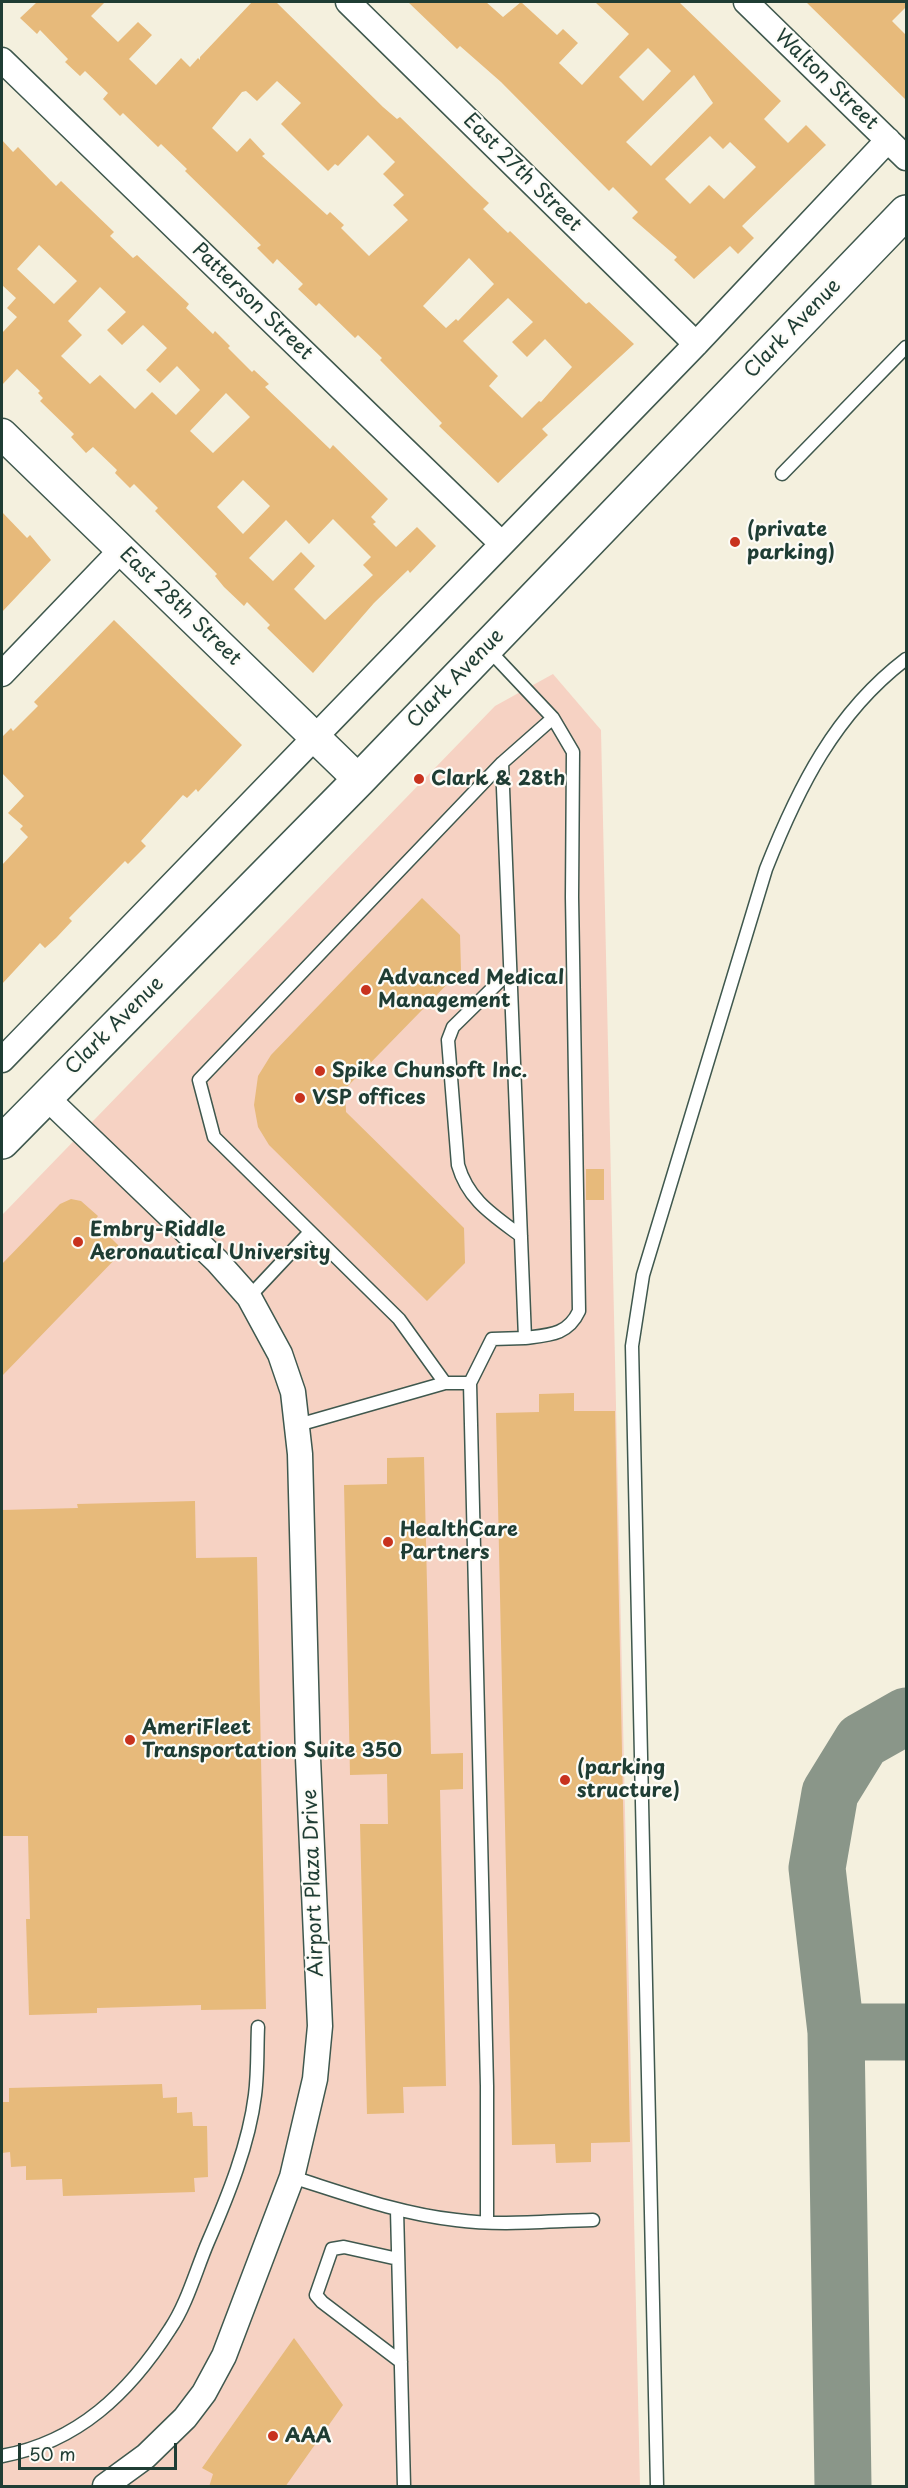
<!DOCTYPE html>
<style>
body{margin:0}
#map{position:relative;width:908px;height:2488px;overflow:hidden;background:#f4f0de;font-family:"Playpen Sans",sans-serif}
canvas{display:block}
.frame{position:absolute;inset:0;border:3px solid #1f3d34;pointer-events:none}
.scale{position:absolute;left:18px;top:2443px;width:159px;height:27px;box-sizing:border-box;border:3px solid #1f3d34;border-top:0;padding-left:8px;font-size:18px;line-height:21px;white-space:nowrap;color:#1f3d34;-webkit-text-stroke:4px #fdfcf7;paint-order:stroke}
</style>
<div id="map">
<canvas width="908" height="2488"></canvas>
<div class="frame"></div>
<div class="scale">50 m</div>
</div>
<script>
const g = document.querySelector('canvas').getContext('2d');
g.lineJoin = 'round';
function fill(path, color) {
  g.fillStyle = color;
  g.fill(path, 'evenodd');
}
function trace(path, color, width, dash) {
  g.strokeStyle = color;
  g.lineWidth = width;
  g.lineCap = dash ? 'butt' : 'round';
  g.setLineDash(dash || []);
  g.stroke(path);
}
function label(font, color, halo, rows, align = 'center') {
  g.font = font + ' "Playpen Sans",sans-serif';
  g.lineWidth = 4.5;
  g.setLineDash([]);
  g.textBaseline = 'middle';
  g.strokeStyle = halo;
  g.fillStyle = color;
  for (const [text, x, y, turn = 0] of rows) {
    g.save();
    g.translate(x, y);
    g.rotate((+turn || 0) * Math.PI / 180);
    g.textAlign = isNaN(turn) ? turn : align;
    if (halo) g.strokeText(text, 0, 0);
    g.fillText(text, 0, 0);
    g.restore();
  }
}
fill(new Path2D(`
 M553 674 601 730 640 2486H2V1215L495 706Z`), '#f6d2c3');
trace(new Path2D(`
 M836 2032H906
 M843 2486 836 2032 817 1868 830 1793 862 1741 906 1716`), '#8a9689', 57);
fill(new Path2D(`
 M37 2H105L91 16 118 42 138 22 152 35 129 59 156 85 181 58 190 67 198 58 200 60V57L252 2H276L383 107 397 119 400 117 474 189 489 203 483 209 508 233 510 231 586 304 589 302 634 344 542 429 548 435 498 483 439 426 442 423 380 360 382 358 358 335 355 338 319 303 316 306 298 289 303 284 277 259 273 264 257 248 261 245 185 171 187 169 161 144 158 147 123 113 120 116 103 99 108 93 85 71 80 76 65 62 68 59 40 30 37 34 20 18ZM277 81 301 103 281 124 328 171 335 164 338 166 368 135 395 162 383 174 404 195 393 205 408 220 369 256 341 228 344 225 330 212 327 215 262 156 265 154 250 138 237 152 212 128 242 92 246 91 257 101ZM469 258 494 284 458 321 456 319 446 328 423 306ZM508 298 533 322 512 342 527 357 545 339 572 367 541 402 539 401 522 418 489 386 498 376 463 341Z
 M408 2H486L503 17 521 2 557 35 563 29 578 43 559 63 582 85 629 34 595 2H679L781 101 764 119 788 143 806 125 826 145 742 226 754 238 738 254 730 246 694 279 674 260 677 257 632 218 638 212 613 187 609 191 501 82 460 46 457 49ZM648 48 671 71 643 101 619 77ZM694 75 713 103 651 166 626 142ZM710 136 723 149 730 142 756 167 724 199 709 185 690 204 665 179Z
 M806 2H906V7L892 21 906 35V100Z
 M2 140 13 152 18 147 56 186 61 181 114 232 110 236 133 258 137 255 189 304 186 308 213 334 215 331 230 346 228 348 252 372 254 370 269 384 265 387 330 449 333 445 383 494 388 499 371 517 376 522 373 524 396 547 417 527 436 546 410 573 408 570 374 603 313 673 267 628 270 625 247 602 244 606 224 587 215 576 217 574 155 511 158 508 134 484 130 488 115 473 117 470 93 447 86 453 71 437 74 434 40 401 43 398 38 393 40 391 17 369 2 385V333L17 317 7 308 16 298 2 285ZM39 245 77 281 54 304 17 269ZM100 287 126 312 107 330 122 345 143 325 167 348 146 370 160 383 177 366 200 390 176 415 152 392 135 409 100 375 90 384 61 356 82 335 68 321ZM226 393 250 417 213 453 190 431ZM243 480 270 506 243 534 217 507ZM333 519 371 557 363 565 373 575 325 620 294 589 315 566 301 552 273 581 249 558 286 520 309 544Z
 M2 512 27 538 30 535 51 560 2 612Z
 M114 620 242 745 198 792 196 789 187 798 183 795 141 841 146 846 128 864 125 861 69 918 72 921 56 938 45 948 40 943 2 984V865L28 837 20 829 23 826 8 813 24 796 2 773V737L11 728 13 731 38 706 34 702Z
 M422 898 460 935 461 970 345 1089 346 1112 464 1228 465 1263 427 1301 269 1145 258 1127 254 1105 258 1076 271 1055Z
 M586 1169H604V1200H586Z
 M71 1199 81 1201 98 1216 94 1221 118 1245 119 1255 2 1376V1264L60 1204Z
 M574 1393V1411H615L630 2142 591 2143V2162L556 2163 555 2144 512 2145 496 1413 539 1412V1394Z
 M424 1457 431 1754 463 1753V1789L440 1790 446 2086 403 2087 404 2113 367 2114 360 1824H388L387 1774 350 1775 344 1485 387 1484V1458Z
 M195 1501 196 1558 257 1557 266 2009 201 2010V2005L97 2008V2013L29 2015 26 1919H30L28 1836H2V1510L78 1508 77 1504Z
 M162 2084 163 2098 177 2097V2113L192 2112 193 2126H207L208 2177 194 2178 195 2192 63 2196 62 2179 26 2180V2166L11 2167 10 2152 2 2153V2102H9V2088Z
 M294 2338 343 2405 285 2487H209L213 2474 202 2468Z`), '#e7ba7b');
const service = new Path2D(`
 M782 474 906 347
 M510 971 453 1027 448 1040 458 1165C468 1200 493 1215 521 1236
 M249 1297 310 1232
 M525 1338C549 1335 568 1335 579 1311L572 897 573 752 553 718
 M445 1383 399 1319 214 1137 199 1080 502 763
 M298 1425 445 1383H470
 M292 2177C346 2194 400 2214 456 2220 501 2226 548 2221 593 2220
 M397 2210 404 2486
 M487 2222V2086L470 1383 492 1339 525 1338 502 763 553 718 487 648
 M398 2259 344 2247 332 2249 316 2295 322 2302 401 2362
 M2 2456C78 2442 129 2393 170 2329 187 2304 196 2270 208 2242 228 2196 249 2144 255 2095 258 2072 257 2049 258 2027
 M657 2486 632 1346 643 1275 766 869C798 788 835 713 906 659`);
const minor = new Path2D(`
 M348 2 696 344
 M746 2 906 158
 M2 60 502 544
 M2 674 121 550
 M2 1060 696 344 888 140
 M45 1096 217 1261 249 1297 280 1354 293 1392 300 1454 308 1758 320 2026 315 2079 292 2177 224 2356 204 2393 185 2418 146 2456 105 2486`);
const tertiary = new Path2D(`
 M2 434 359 780`);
const secondary = new Path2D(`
 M2 1142 359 780 906 212`);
trace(service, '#3f584e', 15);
trace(minor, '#3f584e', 27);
trace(tertiary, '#3f584e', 33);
trace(secondary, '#3f584e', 36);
trace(service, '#fff', 12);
trace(minor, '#fff', 24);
trace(tertiary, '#fff', 30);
trace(secondary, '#fff', 33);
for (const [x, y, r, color] of [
 [735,542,6,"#c8321e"],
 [419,779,6,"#c8321e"],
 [366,990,6,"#c8321e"],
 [320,1071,6,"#c8321e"],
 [300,1098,6,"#c8321e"],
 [78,1242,6,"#c8321e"],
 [388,1542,6,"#c8321e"],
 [130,1740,6,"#c8321e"],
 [565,1780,6,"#c8321e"],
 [273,2436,6,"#c8321e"]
]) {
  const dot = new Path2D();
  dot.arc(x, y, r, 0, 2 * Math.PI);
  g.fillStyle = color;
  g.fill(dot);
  trace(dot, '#fdfcf7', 2);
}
label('20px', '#1f3d34', '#fdfcf7', [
 ["Walton Street",826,80,44],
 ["East 27th Street",522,173,45],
 ["Patterson Street",252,302,44],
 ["Clark Avenue",793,329,-46],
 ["East 28th Street",180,607,44],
 ["Clark Avenue",456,679,-46],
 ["Clark Avenue",115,1026,-45],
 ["Airport Plaza Drive",314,1883,-92]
]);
label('bold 20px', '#1f3d34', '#fdfcf7', [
 ["(private",747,530],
 ["parking)",747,553],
 ["Clark & 28th",431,779],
 ["Advanced Medical",378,978],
 ["Management",378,1001],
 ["Spike Chunsoft Inc.",332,1071],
 ["VSP offices",312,1098],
 ["Embry-Riddle",90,1230],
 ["Aeronautical University",90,1253],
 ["HealthCare",400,1530],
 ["Partners",400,1553],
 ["AmeriFleet",142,1728],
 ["Transportation Suite 350",142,1751],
 ["(parking",577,1768],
 ["structure)",577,1791],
 ["AAA",285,2436]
], 'left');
</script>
